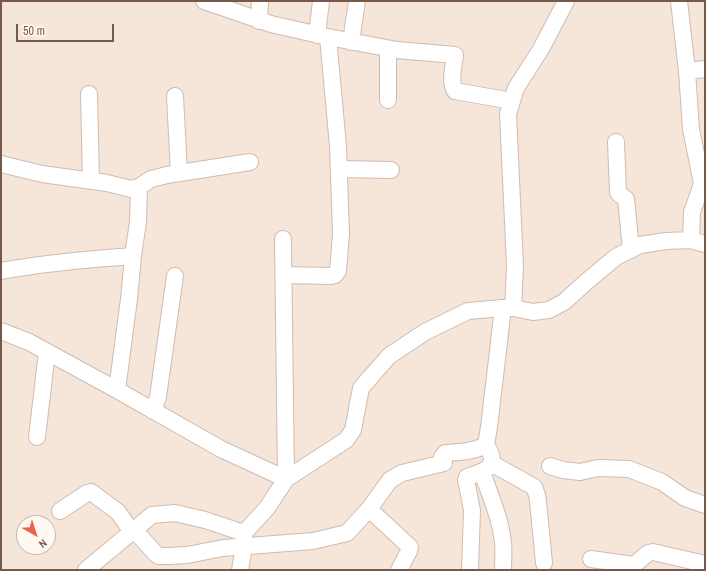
<!DOCTYPE html>
<style>
body{margin:0}
#map{position:relative;width:706px;height:571px;overflow:hidden;background:#fdf4eb;font-family:"Archivo Narrow",sans-serif}
canvas{display:block}
.frame{position:absolute;inset:0;border:2px solid #79584c;pointer-events:none}
.north{position:absolute;left:16px;top:515px;width:40px;height:40px;box-sizing:border-box;background:#fff9f2;border:1px solid #c9b9b0;border-radius:50%;rotate:141deg;font-size:11px;font-weight:700;line-height:16px;text-align:center;color:#79584c}
.north::after{content:'';display:block;margin:auto;width:14px;height:18px;background:#e76450;clip-path:polygon(50% 0,100% 100%,50% 72%,0 100%)}
.scale{position:absolute;left:16px;top:24px;width:98px;height:18px;box-sizing:border-box;border:2px solid #79584c;border-top:0;padding-left:5px;font-size:12px;line-height:14px;white-space:nowrap;color:#79584c;-webkit-text-stroke:3px #fff9f2;paint-order:stroke}
</style>
<div id="map">
<canvas width="706" height="571"></canvas>
<div class="frame"></div>
<div class="north">N</div>
<div class="scale">50 m</div>
</div>
<script>
const g = document.querySelector('canvas').getContext('2d');
g.lineJoin = 'round';
function fill(path, color) {
  g.fillStyle = color;
  g.fill(path, 'evenodd');
}
function trace(path, color, width, dash) {
  g.strokeStyle = color;
  g.lineWidth = width;
  g.lineCap = dash ? 'butt' : 'round';
  g.setLineDash(dash || []);
  g.stroke(path);
}
fill(new Path2D(`
 M1 1H705V570H1ZM24 523H48V547H24Z`), '#f5e6d9');
const minor = new Path2D(`
 M204 1 271 24 328 37 397 50 455 55C454 66 449 81 455 91L512 101
 M679 1 687 71 691 129 702 184 692 212 691 240
 M259 21 260 1
 M317 35 321 1
 M351 42 357 1
 M388 49V100
 M687 71 705 69
 M89 94 91 181
 M175 96 179 173
 M616 142 618 192 619 194 626 199 631 250
 M1 164 42 174 107 183 131 189 139 187 151 179 167 175 250 162
 M339 169 391 170
 M1 271C45 263 89 259 133 256
 M283 275 331 276 335 275 338 271 341 234 338 146 328 37
 M513 308 515 266 508 114 516 88 541 49 566 1
 M1 331 29 342 117 390 221 449 286 479 283 239
 M117 390 129 299 133 256 138 222 139 187
 M153 411 158 397 175 276
 M37 437 47 352
 M491 463 534 487 537 495 538 501 544 563
 M550 466 563 470 580 472 598 468 629 469 662 482 685 498 705 505
 M482 472C490 495 500 517 503 542 504 551 503 561 503 570
 M369 509 410 547 409 551 399 570
 M60 511 87 493 91 492 118 512 132 532
 M134 530 157 555 159 556H167L187 555 223 548 313 541 347 533 369 509 390 480 402 473 444 463 442 457 445 453C458 452 473 452 486 445L489 427 503 308
 M591 559 634 565 648 553 653 552 705 564
 M86 570 152 515 175 513 205 520 244 533
 M240 570 244 546V533L267 508 286 479 346 440 353 430 361 388 389 356 425 332 468 311 503 308H513L533 312 549 310 564 302 586 282 616 257 640 245 666 241 691 240 705 244
 M470 570 472 510 466 480 467 477C485 471 501 467 486 445`);
trace(minor, '#d0bbaf', 18);
trace(minor, '#fff', 16);
</script>
